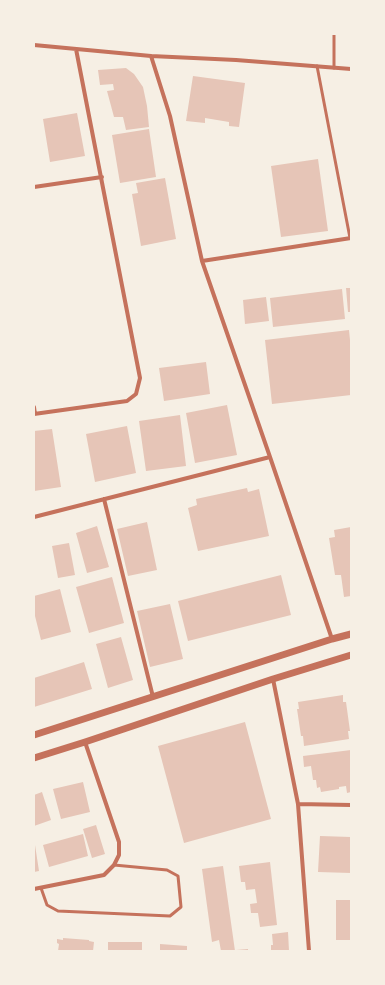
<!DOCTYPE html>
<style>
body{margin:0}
#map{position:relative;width:385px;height:985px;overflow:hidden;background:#f6efe4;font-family:Barlow,sans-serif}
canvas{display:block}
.frame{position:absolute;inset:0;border:35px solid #f6efe4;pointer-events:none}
</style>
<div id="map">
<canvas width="385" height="985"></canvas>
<div class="frame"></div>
</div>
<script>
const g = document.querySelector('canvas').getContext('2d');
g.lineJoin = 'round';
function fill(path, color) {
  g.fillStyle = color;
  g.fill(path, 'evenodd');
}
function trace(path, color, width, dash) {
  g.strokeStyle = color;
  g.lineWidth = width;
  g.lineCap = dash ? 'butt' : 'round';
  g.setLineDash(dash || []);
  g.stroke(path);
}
fill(new Path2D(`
 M126 68 134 74 143 87 147 106 149 127 126 130 123 117H114L107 91 114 90 113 84 100 85 98 70Z
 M193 76 245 83 239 127 229 126V122L205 118V123L186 121Z
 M77 113 85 156 50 162 43 119Z
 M149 129 156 177 120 183 112 135Z
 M318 159 328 231 281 237 271 166Z
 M165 178 176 239 141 246 132 194 138 193 136 183Z
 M346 288H351V312H348Z
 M342 289 345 319 273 327 270 298Z
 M266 297 269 321 245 324 243 300Z
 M349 330 351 350V395L272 404 265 340Z
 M206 362 210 394 164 401 159 368Z
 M227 405 237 455 195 463 186 413Z
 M180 415 186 466 146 471 139 421Z
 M127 426 136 473 95 482 86 434Z
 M52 429 61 487 34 491V431Z
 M247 488 248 492 259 489 269 536 198 551 188 508 197 505 196 499Z
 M147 522 157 570 128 576 117 529Z
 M97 526 109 567 87 573 76 533Z
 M351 527V596L344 597 341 575H335L329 538 335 537 334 530Z
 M69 543 75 575 58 578 52 546Z
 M281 575 291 615 188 641 178 601Z
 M112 577 124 623 89 633 76 587Z
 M60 589 71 632 41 640 34 612V596Z
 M170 604 183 659 150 667 137 611Z
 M121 637 133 680 108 688 96 644Z
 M84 662 92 689 34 707V678Z
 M343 695V702H346L350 731H348L349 739 304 746 303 736H301L297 709H299L298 702Z
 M245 722 271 819 184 843 158 746Z
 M351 750V760H350L351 769V792L347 793 346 786 339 787V789L321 792 320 787 317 788 316 780H313L311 766 304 767 303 756Z
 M83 782 90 812 61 819 53 789Z
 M42 792 51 820 34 826V795Z
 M96 825 105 854 92 858 83 829Z
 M83 834 88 856 49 867 43 845Z
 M320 836 351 837V873L318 872Z
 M34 845H35L39 871 34 872Z
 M270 862 277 925 260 927 258 913H251L250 904 257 903 255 889 246 890 245 882H241L239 866Z
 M223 866 235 951H221L219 940 212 942 202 869Z
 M336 900H351V940H336Z
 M288 932 289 951H271V945H273L272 934Z
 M63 938 89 940V941L94 942 93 951H58L59 944 57 943V939L63 940Z
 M108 942H142V951H108Z
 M160 944 187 946V951H160Z
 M248 949V951H236V950Z`), '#e6c5b7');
trace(new Path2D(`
 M334 34V68
 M317 66 350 238
 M41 888 47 905 58 911 170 916 181 907 178 876 167 870 114 865`), '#c5725c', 3);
trace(new Path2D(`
 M34 45 151 56 236 60 351 69
 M151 56 170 116 202 261 270 457 332 639
 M34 187 102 177
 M202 261 351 238
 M34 407 35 414
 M34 414 127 401 136 394 140 378 76 49
 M104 499 153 697
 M34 517 270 457
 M273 679 298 804 309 951
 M298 804 351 805
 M34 889 104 875 114 865 119 855V842L85 742`), '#c5725c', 4);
trace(new Path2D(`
 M34 735 332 639 351 634
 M34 758 85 742 273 679 351 655`), '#c5725c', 7);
</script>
